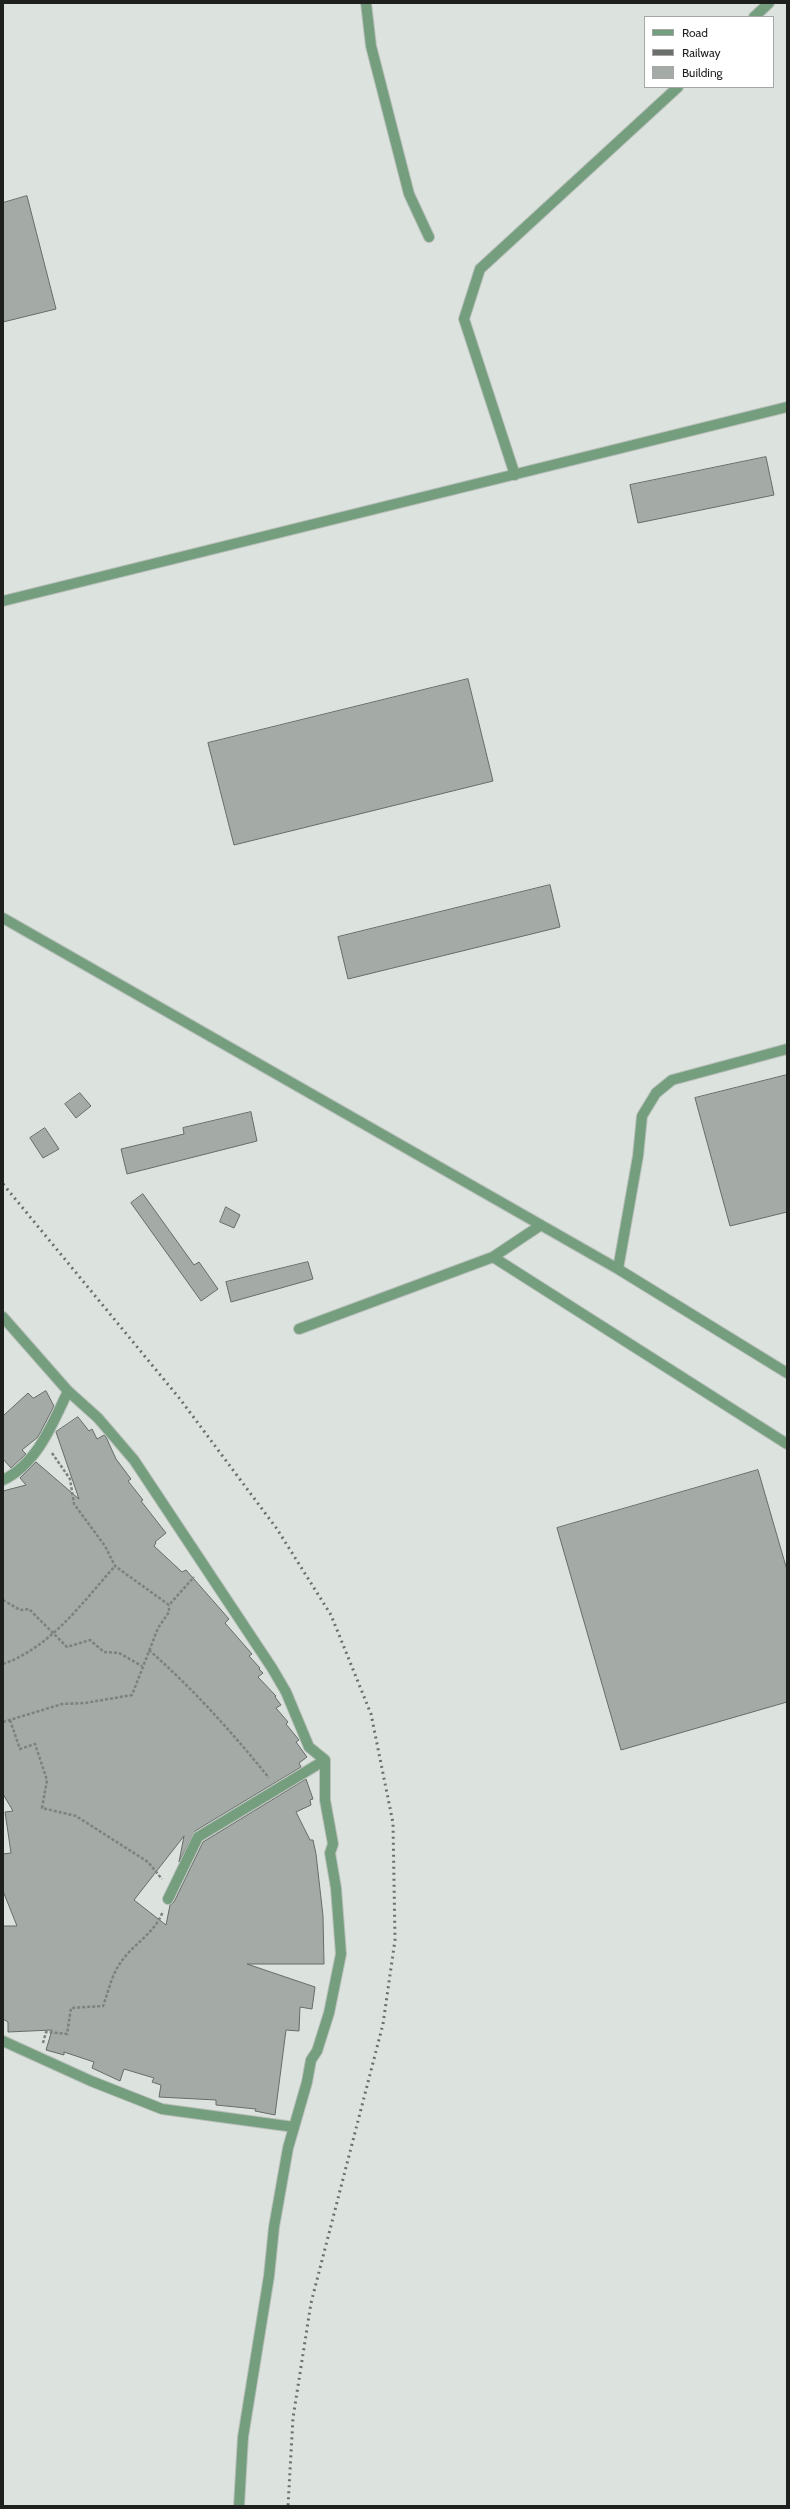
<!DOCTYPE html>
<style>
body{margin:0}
#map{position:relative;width:790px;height:2509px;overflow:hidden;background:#dce3de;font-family:Cabin,sans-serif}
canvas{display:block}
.frame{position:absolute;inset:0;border:4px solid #1e201e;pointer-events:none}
.legend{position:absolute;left:644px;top:16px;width:130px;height:72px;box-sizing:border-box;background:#fff;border:1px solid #a5a6a5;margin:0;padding:5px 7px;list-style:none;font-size:12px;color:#1e201e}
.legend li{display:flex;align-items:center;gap:8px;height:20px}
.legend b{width:20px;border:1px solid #a5a6a5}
</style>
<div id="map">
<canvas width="790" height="2509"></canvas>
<div class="frame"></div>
<ul class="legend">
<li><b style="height:5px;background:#759e7f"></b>Road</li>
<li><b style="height:5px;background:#6c706d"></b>Railway</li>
<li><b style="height:11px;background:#a4aaa5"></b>Building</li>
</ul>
</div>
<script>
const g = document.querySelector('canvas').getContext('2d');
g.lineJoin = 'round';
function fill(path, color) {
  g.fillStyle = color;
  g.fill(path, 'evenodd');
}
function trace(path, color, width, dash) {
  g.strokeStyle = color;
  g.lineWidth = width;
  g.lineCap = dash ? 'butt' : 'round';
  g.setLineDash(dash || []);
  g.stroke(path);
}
const building = new Path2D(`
 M27 196 56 309 3 322V203Z
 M766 457 774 495 638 523 630 485Z
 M468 679 493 781 234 845 208 743Z
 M550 885 560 927 348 979 338 937Z
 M787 1075V1212L730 1226 695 1098Z
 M80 1093 91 1106 76 1118 65 1104Z
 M251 1112 257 1141 127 1174 121 1149 184 1134 183 1128Z
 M45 1128 59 1149 43 1158 30 1138Z
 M143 1194 194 1265 199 1262 218 1289 201 1301 131 1203Z
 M226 1207 240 1215 234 1228 220 1222Z
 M308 1262 313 1279 231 1302 226 1282Z
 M46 1391 54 1406 38 1437 22 1450 26 1454 11 1468 3 1459V1416L28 1393 33 1398Z
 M78 1417 89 1431 92 1429 97 1439 104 1435 106 1437 116 1459 131 1479 128 1481 143 1500 141 1501 166 1533 155 1542 156 1543 154 1546 182 1572 186 1570 229 1619 225 1623 252 1654 249 1656 260 1668 259 1669 263 1673 258 1677 276 1696 275 1697 281 1705 276 1708 288 1722 286 1724 299 1740 296 1742 307 1757 299 1763 301 1767 195 1831 179 1862 184 1836 134 1900 166 1925 170 1905 174 1902 203 1842 306 1779 313 1799 310 1800 311 1805 296 1812 310 1840H313L316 1854 323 1916 324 1964H247L315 1987 312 2009 300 2007 299 2031 286 2030 275 2115 255 2111 256 2109 216 2105V2100L159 2097 161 2085 152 2082 154 2078 124 2069 120 2081 92 2068 94 2062 64 2052V2055L46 2050 52 2030 8 2032V2022L3 2019V1926H17L3 1891V1854L11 1853 5 1812 13 1811 3 1794V1491L26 1485 20 1478 36 1462 79 1499 56 1432Z
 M758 1470 787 1570V1702L621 1750 557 1528Z`);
fill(building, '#a4aaa5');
trace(building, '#676c68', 1);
const service = new Path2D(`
 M366 3 371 46 409 194 429 237
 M754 17 769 3
 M515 475 464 319 480 269 678 87
 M3 601 787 407
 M3 918 618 1269 787 1373
 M493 1257 787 1444
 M618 1269 638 1156 642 1116 656 1093 672 1080 787 1049
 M299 1329 493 1257 541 1225
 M3 2041 91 2081 162 2109 294 2127`);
const minor = new Path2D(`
 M3 1317 68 1391 98 1418 134 1460 272 1668 286 1692 309 1747 325 1760V1800L333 1844 330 1853 336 1888 341 1954 329 2013 317 2051 311 2060 307 2082 288 2148 274 2227 269 2276 243 2437 239 2506
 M3 1480C37 1464 53 1423 68 1391
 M168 1899 198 1837 325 1760`);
trace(service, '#bac0bb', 12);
trace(minor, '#bac0bb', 12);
trace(new Path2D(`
 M52 1453 70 1479 74 1504 105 1546 115 1566 169 1605 194 1577
 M3 1600 20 1610 29 1609 67 1647 90 1640 104 1652 119 1653 142 1666
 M149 1650C193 1689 232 1732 269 1778
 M3 1664C51 1647 82 1603 115 1566
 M10 1720 20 1749 35 1744 47 1780 42 1808 76 1816 148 1862 162 1879
 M3 1722 62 1704 85 1703 132 1695 158 1628 169 1612V1605
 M43 2043 46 2032 67 2034 71 2008 103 2006C108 1993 111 1977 119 1965 131 1945 155 1934 163 1911`), '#7e827f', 2.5, [3, 2]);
trace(service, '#759e7f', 10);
trace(minor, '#759e7f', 10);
trace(new Path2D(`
 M3 1184 180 1399 277 1529 331 1615 371 1714 393 1823 395 1940 383 2024 311 2303 293 2418 288 2506`), '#6c706d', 3, [2, 4]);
</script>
